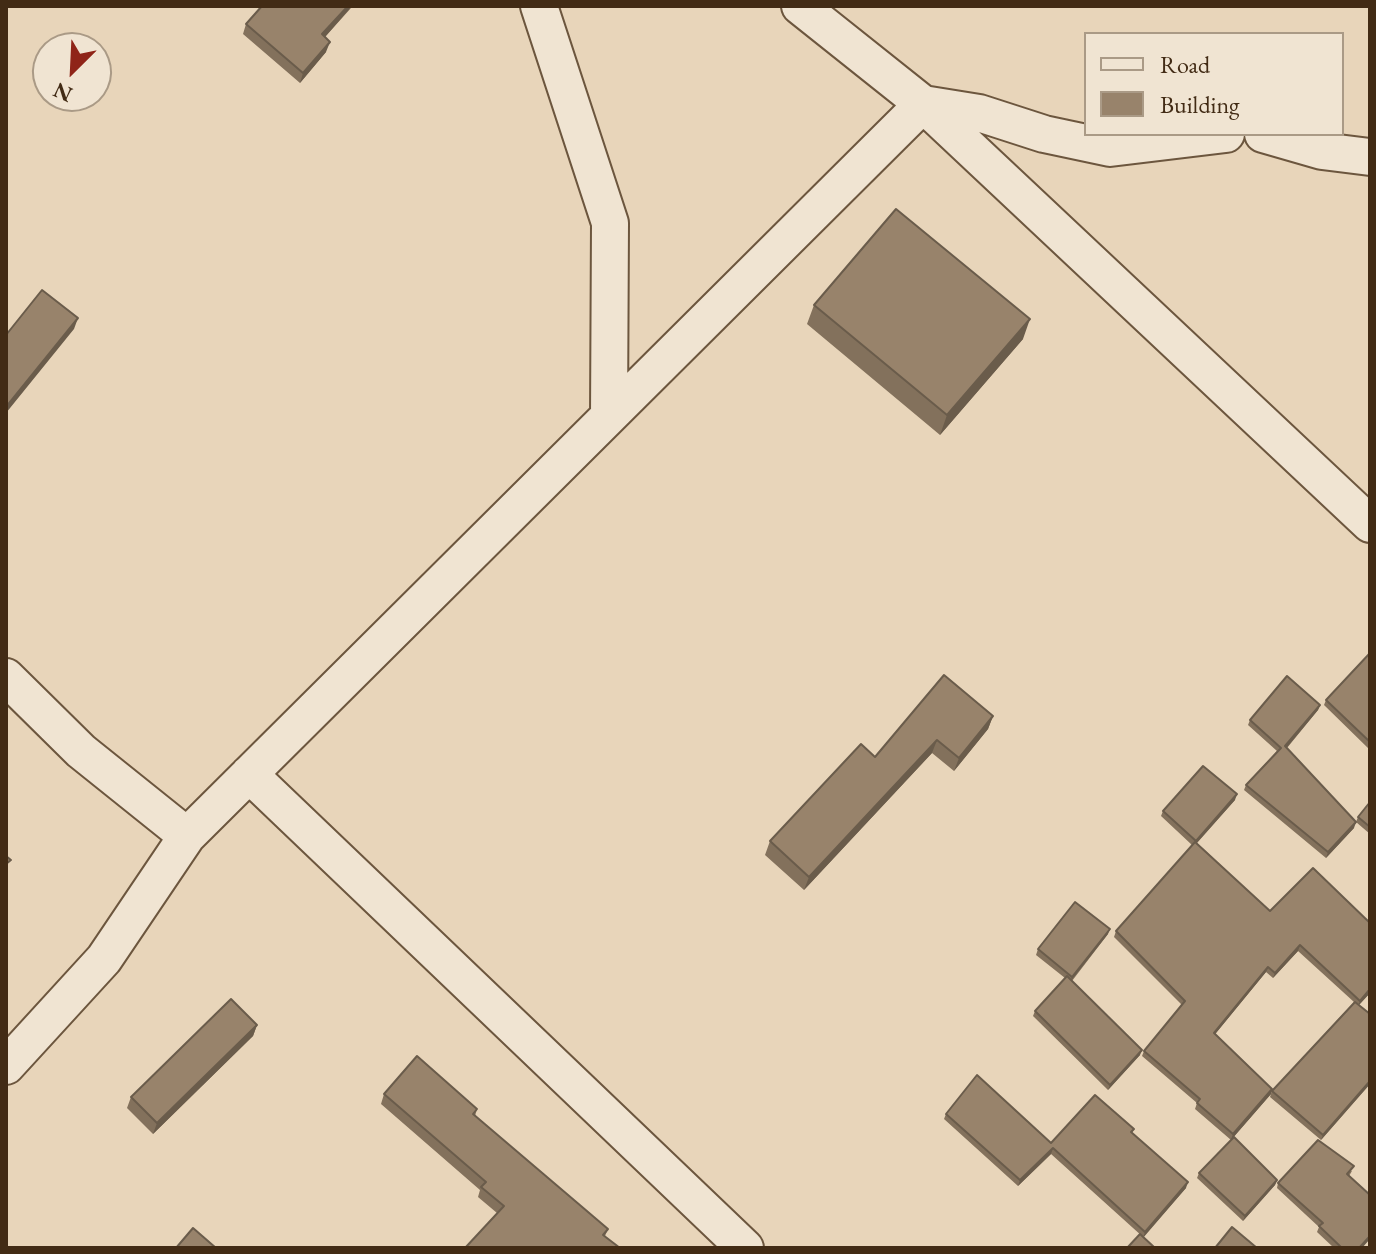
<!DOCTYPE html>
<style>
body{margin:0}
#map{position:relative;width:1376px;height:1254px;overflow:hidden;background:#e8d5ba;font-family:"EB Garamond",serif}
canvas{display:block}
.frame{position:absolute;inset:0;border:8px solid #422b15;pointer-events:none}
.legend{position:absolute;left:1084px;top:32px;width:260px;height:104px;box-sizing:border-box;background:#f0e4d2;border:2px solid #aa9a86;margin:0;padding:10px 14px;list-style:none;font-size:24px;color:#422b15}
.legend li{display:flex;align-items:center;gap:16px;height:40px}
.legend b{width:40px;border:2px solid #aa9a86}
.north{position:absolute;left:32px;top:32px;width:80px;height:80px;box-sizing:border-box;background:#f0e4d2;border:2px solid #aa9a86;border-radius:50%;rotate:204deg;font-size:22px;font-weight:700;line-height:32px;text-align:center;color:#422b15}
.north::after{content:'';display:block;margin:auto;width:28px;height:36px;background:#8f2418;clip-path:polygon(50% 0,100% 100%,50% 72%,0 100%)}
</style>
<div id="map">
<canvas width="1376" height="1254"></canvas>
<div class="frame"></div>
<ul class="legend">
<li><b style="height:10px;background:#f0e4d2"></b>Road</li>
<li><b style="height:22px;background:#98836b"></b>Building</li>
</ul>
<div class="north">N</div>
</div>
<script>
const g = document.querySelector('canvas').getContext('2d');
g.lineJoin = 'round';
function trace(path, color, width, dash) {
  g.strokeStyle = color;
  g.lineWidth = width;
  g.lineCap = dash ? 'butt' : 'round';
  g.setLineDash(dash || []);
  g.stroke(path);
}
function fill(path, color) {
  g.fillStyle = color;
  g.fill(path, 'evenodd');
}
const street = new Path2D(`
 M539 6 610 223 609 416
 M923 104 1370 524
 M923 104 979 113 1044 134 1110 148 1226 134
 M1263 134 1322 151 1370 157
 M6 677 81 751 187 836
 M249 774 745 1248
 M6 1066 104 959 187 836 923 104 800 6`);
trace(street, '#6c563e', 40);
trace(street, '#f0e4d2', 36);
fill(new Path2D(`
 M351 8 325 37 326 52 300 83 243 34 246 24Z
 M814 305 1023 339 940 435 807 324Z
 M1370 653V750L1324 705 1326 700Z
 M1320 705 1318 710 1287 748 1354 828 1326 858 1244 790 1246 785 1277 751 1248 725 1250 720Z
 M993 716 988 729 954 771 932 753 804 890 765 855 770 841 875 757Z
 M1235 800 1197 843 1270 911 1370 993 1359 1005 1370 1014V1084L1321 1140 1270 1097 1272 1091 1354 1002 1298 951 1273 978 1266 972 1215 1034 1272 1089 1271 1094 1231 1140 1195 1109 1197 1103 1142 1056 1144 1051 1182 1005 1114 937 1116 931 1192 845 1161 816 1163 811Z
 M1370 802V834L1356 822 1358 817Z
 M1108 934 1072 981 1140 1055 1108 1090 1033 1016 1035 1011 1065 978 1036 955 1038 949Z
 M257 1025 253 1036 153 1134 127 1108 131 1097Z
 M384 1094 477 1109 475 1116 608 1229 605 1236 497 1213 478 1197 480 1190 381 1104Z
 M946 1114 1051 1143 1134 1129 1132 1133 1186 1188 1143 1237 1051 1154 1018 1186 944 1119Z
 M1352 1171 1349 1176 1362 1248H1334L1317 1232 1319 1227 1277 1188 1278 1183Z
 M1199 1173 1277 1180 1275 1185 1243 1221 1197 1178Z`), '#83715c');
fill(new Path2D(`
 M348 6H352L318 45 322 34Z
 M330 42 326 52 300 83 303 73Z
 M78 318 74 329 6 413V407Z
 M1030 319 1023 339 940 435 947 415Z
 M1320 705 1318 710 1283 752 1285 746Z
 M993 716 988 729 954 771 959 758Z
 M937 740 932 753 804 890 809 877Z
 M1237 794 1235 800 1194 846 1196 841Z
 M1356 822 1354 828 1326 858 1328 852Z
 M1110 929 1108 934 1070 982 1072 977Z
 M1300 945 1298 951 1273 978 1275 973Z
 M1268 967 1266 972 1212 1038 1214 1033Z
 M1370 989V993L1358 1006 1360 1001Z
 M257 1025 253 1036 153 1134 157 1123Z
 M1142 1050 1140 1055 1108 1090 1110 1085Z
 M1370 1081V1084L1321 1140 1323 1135Z
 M1272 1089 1271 1094 1231 1140 1233 1134Z
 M1053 1148 1051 1154 1018 1186 1020 1180Z
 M1277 1180 1275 1185 1243 1221 1245 1216Z
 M1188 1182 1186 1188 1143 1238 1145 1232Z
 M1370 1236V1239L1362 1248H1359Z`), '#6a5c4b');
const building = new Path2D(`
 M262 6H348L322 34 330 42 303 73 246 24Z
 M896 209 1030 319 947 415 814 305Z
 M42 290 78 318 6 407V335Z
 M1370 653V742L1326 700Z
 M944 675 993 716 959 758 937 740 809 877 770 841 861 744 875 757Z
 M1287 676 1320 705 1285 746 1356 822 1328 852 1246 785 1281 748 1250 720Z
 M1203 766 1237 794 1196 841 1163 811Z
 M1370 802V827L1358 817Z
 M1195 842 1270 911 1313 868 1370 923V989L1360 1001 1300 945 1275 973 1268 967 1214 1033 1272 1089 1233 1134 1197 1103 1200 1099 1144 1051 1185 1001 1116 931Z
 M6 856 11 860 6 864Z
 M1075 902 1110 929 1072 977 1038 949Z
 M1067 976 1142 1050 1110 1085 1035 1011Z
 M231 999 257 1025 157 1123 131 1097Z
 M1355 1002 1370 1014V1081L1323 1135 1272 1091Z
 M417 1056 477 1109 473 1114 608 1229 603 1235 620 1248H465L504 1206 481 1187 486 1182 384 1094Z
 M977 1075 1051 1143 1095 1095 1134 1129 1131 1132 1188 1182 1145 1232 1053 1148 1020 1180 946 1114Z
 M1234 1137 1277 1180 1245 1216 1199 1173Z
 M1318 1140 1354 1166 1347 1174 1370 1195V1236L1359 1248H1342L1319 1226 1323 1223 1278 1183Z
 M1232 1227 1257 1248H1215Z
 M193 1228 216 1248H176Z
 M1140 1234 1155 1248H1127Z`);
fill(building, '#98836b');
trace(building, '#6a5c4b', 2);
</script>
